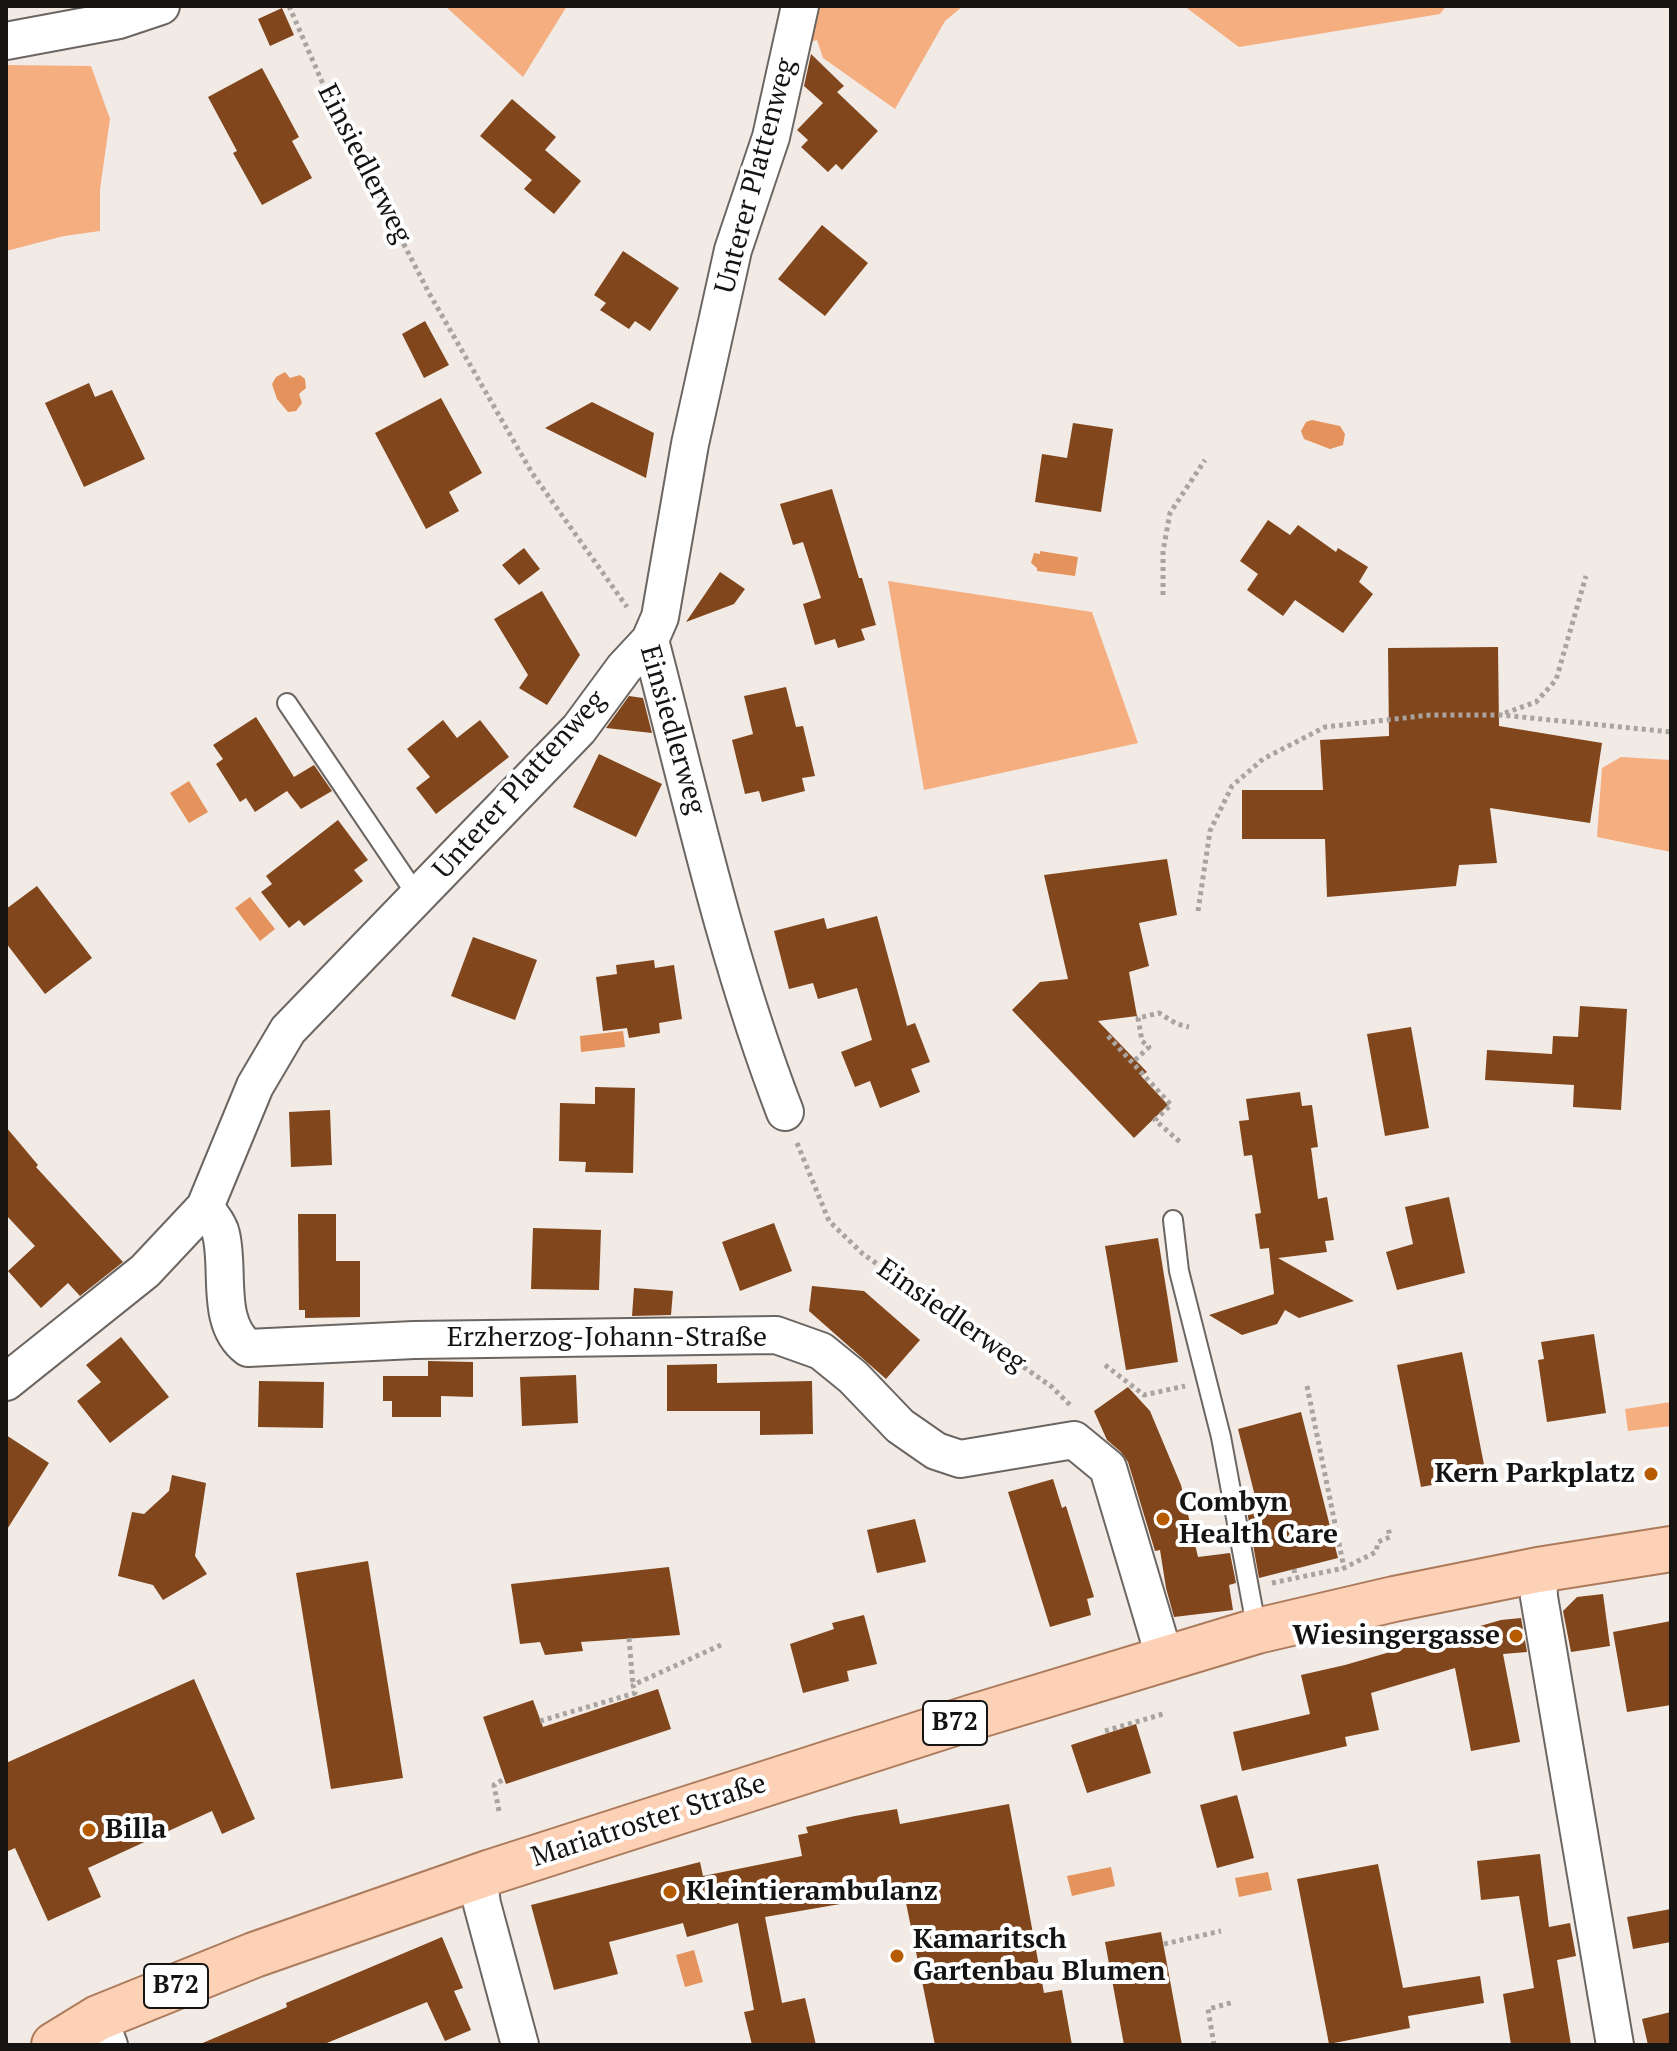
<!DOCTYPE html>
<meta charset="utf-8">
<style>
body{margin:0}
#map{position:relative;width:1677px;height:2051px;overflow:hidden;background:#f1eae5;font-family:"PT Serif",serif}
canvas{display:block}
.frame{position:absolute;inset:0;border:8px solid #161412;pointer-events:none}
</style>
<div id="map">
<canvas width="1677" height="2051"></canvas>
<div class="frame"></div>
</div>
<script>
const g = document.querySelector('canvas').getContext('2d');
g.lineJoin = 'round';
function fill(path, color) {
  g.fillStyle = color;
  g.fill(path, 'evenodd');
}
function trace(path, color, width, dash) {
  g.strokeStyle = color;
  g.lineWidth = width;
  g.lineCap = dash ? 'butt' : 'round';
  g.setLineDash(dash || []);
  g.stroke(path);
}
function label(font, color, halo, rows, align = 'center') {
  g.font = font + ' "PT Serif",serif';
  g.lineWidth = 8;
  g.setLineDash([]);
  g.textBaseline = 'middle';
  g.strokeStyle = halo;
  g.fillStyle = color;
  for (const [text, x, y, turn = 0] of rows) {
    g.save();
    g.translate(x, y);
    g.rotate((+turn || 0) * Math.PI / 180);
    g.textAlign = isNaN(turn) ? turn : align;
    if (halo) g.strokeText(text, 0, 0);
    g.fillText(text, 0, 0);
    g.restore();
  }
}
fill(new Path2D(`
 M445 6H567L523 77Z
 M807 6H963L945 21 895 109 823 58 817 40 798 45Z
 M1184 6H1446L1440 14 1239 47Z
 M6 65 91 66 110 119 100 189V231L64 236 6 251Z
 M888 581 1092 612 1138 743 924 790Z
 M1621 757 1671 760V852L1597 837 1602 768Z
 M1671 1402V1426L1628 1431 1625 1409Z`), '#f5ae80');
fill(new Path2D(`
 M285 372 290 378 300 375 305 379 306 388 299 394 302 403 296 411 288 412 277 399 272 384 276 377Z
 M1312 420 1340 426 1345 434 1343 445 1330 449 1304 439 1301 431 1306 422Z
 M1040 551 1078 557 1075 576 1037 571V568L1031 563 1034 553 1040 554Z
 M189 781 208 812 189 823 170 793Z
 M250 897 275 929 260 941 235 908Z
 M623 1031 625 1047 581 1052 580 1036Z
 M1111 1867 1115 1886 1072 1896 1067 1876Z
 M1268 1872 1272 1890 1239 1897 1235 1878Z
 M694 1950 703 1982 685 1987 676 1955Z`), '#e5935c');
fill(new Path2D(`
 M282 8 294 35 270 46 258 19Z
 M811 54 844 86 837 92 878 131 842 170 836 164 828 172 801 147 808 140 797 130 823 103 804 86Z
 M262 68 299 137 292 141 312 178 262 205 233 153 237 151 208 97Z
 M512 99 556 137 545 150 581 181 554 214 524 189 532 180 480 136Z
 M822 225 868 263 825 316 778 279Z
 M623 251 679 288 650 331 635 321 629 329 600 310 606 303 594 295Z
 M425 321 449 365 424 378 402 334Z
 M89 383 95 397 112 390 145 459 84 487 45 403Z
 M441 398 482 473 449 492 459 511 426 529 375 433Z
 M592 402 654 433 646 478 545 428Z
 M1073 423 1113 429 1101 512 1035 502 1042 454 1067 458Z
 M832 489 859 578H862L876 625 861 629 865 640 838 648 835 639 815 645 803 604 821 598 803 542 793 545 780 504Z
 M1268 520 1290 535 1298 525 1336 552 1338 548 1368 567 1359 582 1373 594 1343 633 1295 600 1283 616 1247 590 1258 574 1240 561Z
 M524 548 540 569 519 585 502 565Z
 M720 572 745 589 734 604 686 622Z
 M542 591 580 655 547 705 519 688 528 675 494 619Z
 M1498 647 1499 726 1602 743 1590 823 1490 808 1497 863 1459 865 1456 886 1327 897 1325 839H1242V790H1323L1320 740 1389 736 1388 648Z
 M786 687 796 727 803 726 815 776 802 778 805 791 762 802 759 791 745 794 732 740 753 734 744 696Z
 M629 696 643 698 652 733 606 728Z
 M256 717 294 777 314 765 332 791 301 809 287 791 255 812 246 798 240 802 216 764 223 759 213 745Z
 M443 720 457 738 480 720 509 757 436 814 416 788 430 777 407 749Z
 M599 754 662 784 636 837 573 807Z
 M338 820 368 860 354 870 363 881 304 926 299 920 289 928 261 892 272 884 266 876Z
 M1167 859 1177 915 1139 923 1149 966 1129 972 1137 1016 1098 1021 1147 1072 1141 1076 1168 1105 1134 1138 1012 1010 1040 982 1068 979 1044 875Z
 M37 886 92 958 45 994 6 943V909Z
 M877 916 907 1026 915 1023 930 1062 911 1069 920 1092 880 1108 870 1081 855 1087 841 1052 872 1040 857 988 818 999 813 983 789 989 774 931 824 918 827 929Z
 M473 937 537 960 515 1020 451 996Z
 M654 960 655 968 674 965 682 1019 659 1023 660 1033 629 1038 627 1028 603 1031 596 977 617 974 616 965Z
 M1580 1006 1627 1009 1621 1110 1573 1107 1574 1085 1485 1080 1487 1050 1552 1054 1553 1036 1578 1037Z
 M1411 1027 1429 1128 1385 1136 1367 1034Z
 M595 1087 635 1088 633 1173 585 1172 586 1162 559 1161 560 1103 595 1104Z
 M1300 1092 1302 1106 1312 1105 1318 1147 1311 1148 1318 1199 1327 1197 1334 1240 1325 1241 1327 1252 1278 1258 1354 1301 1299 1318 1285 1310 1277 1324 1242 1335 1209 1315 1274 1294 1269 1248 1260 1249 1255 1214 1261 1213 1252 1155 1244 1156 1239 1121 1249 1120 1246 1099Z
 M330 1110 332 1165 291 1167 289 1112Z
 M6 1127 38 1165 36 1167 123 1262 80 1296 68 1283 41 1308 8 1271 35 1246 6 1215Z
 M1449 1197 1465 1273 1397 1290 1386 1252 1413 1244 1405 1207Z
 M298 1214H336V1261H360V1317L305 1318V1310H299Z
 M774 1223 792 1271 740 1291 722 1242Z
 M533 1228 601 1230 599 1290 531 1289Z
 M1158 1238 1178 1362 1126 1370 1105 1246Z
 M812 1286 864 1291 920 1340 886 1379 809 1311Z
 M634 1288 673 1291 671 1315 632 1316Z
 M1594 1334 1606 1413 1547 1422 1538 1360 1544 1359 1541 1342Z
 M121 1337 169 1397 110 1443 77 1401 101 1382 86 1365Z
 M1462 1352 1486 1475 1421 1487 1397 1365Z
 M428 1361 473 1362V1397L441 1396V1417H392V1401H383V1376H428Z
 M717 1364V1383L812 1381 813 1434 760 1435V1411H667V1365Z
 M576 1375 578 1423 522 1426 520 1377Z
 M259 1381 324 1382 323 1428 258 1427Z
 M1128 1387 1150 1411 1181 1485 1198 1557 1230 1553 1236 1583 1229 1585 1233 1610 1174 1617 1166 1588 1160 1550 1155 1551 1128 1462 1121 1452 1107 1440 1094 1411Z
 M1301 1412 1338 1558 1259 1578 1247 1511 1258 1508 1238 1429Z
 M6 1435 49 1463 6 1531Z
 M172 1475 206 1483 195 1556 207 1574 163 1600 153 1585 118 1576 132 1512 144 1514 169 1491Z
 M1053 1479 1062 1508 1066 1506 1094 1597 1087 1599 1091 1615 1050 1627 1008 1492Z
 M915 1519 926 1562 877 1573 867 1530Z
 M368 1561 403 1778 331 1789 296 1573Z
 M669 1567 680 1635 581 1642 583 1651 545 1655 540 1642 520 1644 511 1584Z
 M1603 1594 1610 1646 1571 1652 1563 1611 1577 1597Z
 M864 1615 877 1664 847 1671 849 1681 803 1693 790 1644 834 1629 832 1623Z
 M1521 1618 1527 1652 1503 1654 1520 1742 1471 1751 1455 1668 1371 1693 1379 1730 1345 1737 1347 1746 1242 1771 1233 1732 1310 1714 1301 1675 1345 1665 1501 1620Z
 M1671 1621V1705L1627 1712 1613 1632Z
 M194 1679 255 1819 222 1834 212 1811 88 1868 101 1897 48 1921 15 1848 6 1852V1763Z
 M658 1689 671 1729 506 1784 483 1717 533 1700 543 1727Z
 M1136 1724 1151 1773 1087 1793 1071 1745Z
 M1237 1795 1254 1858 1217 1868 1200 1805Z
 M1009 1804 1044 1993 1062 1990 1072 2045H935L904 1893 765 1917 782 2003 805 1998 816 2045H752L744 2012 754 2010 738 1923 687 1937 683 1923 609 1942 618 1974 554 1990 531 1905 700 1862 703 1876 802 1856 798 1835 808 1833 806 1827 855 1816 897 1809 900 1824Z
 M1540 1854 1549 1927 1570 1923 1576 1956 1557 1960 1571 2045H1511L1503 1994 1534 1988 1519 1896 1481 1900 1477 1861Z
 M1378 1864 1403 1988 1480 1976 1484 2003 1408 2016 1410 2028 1329 2044 1297 1879Z
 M1671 1909V1942L1633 1949 1627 1917Z
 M1161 1932 1182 2045H1124L1105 1942Z
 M442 1937 463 1988 454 1991 471 2030 445 2041 427 2002 322 2045H198L287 2007 286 2003Z
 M1671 2012V2045H1648L1642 2019Z`), '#81461b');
const service = new Path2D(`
 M287 703 418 897
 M1173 1220 1179 1271 1221 1437 1257 1631`);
const minor = new Path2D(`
 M6 41 119 20 161 6
 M650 640C691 797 726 959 785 1112
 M205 1207C210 1215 219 1224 221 1234 230 1270 215 1323 248 1348L414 1340 776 1335 821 1351 853 1377 900 1426 936 1451 960 1459 1074 1440 1108 1468 1165 1659
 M6 1382 145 1271 205 1207 255 1086 288 1030 579 729 624 668 650 640 660 617 690 444 733 250 771 137 800 6
 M1538 1570 1539 1597 1615 2045
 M478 1876 482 1904 520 2045
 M98 2018 109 2045`);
const primary = new Path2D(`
 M54 2045 98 2018 254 1955 491 1872 973 1717 1257 1631 1394 1599 1538 1570 1671 1549`);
trace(service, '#6c6662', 22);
trace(minor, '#6c6662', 40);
trace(primary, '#ac7b5c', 48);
trace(new Path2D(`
 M289 6 333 107 429 293 532 473 627 607
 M1163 595V551L1170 513 1205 460
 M1505 713 1536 702 1556 680 1586 576
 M1198 911 1210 831 1232 786 1263 759 1325 727 1430 715H1501L1671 732
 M1108 1036 1171 1105 1155 1120 1180 1142
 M1135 1060 1149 1047 1142 1041 1138 1018 1159 1013 1177 1024 1189 1027
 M797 1143 829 1221 863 1254 1052 1387 1071 1406
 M1105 1365 1144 1395 1185 1386
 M1307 1386 1344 1568
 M1294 1569 1295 1577
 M1272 1583 1344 1568 1376 1552 1378 1542 1390 1537 1388 1527
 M629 1638 633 1685
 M540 1721 635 1693 633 1685 723 1644
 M1105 1731 1163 1714
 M499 1811 494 1785 504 1779
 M1164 1944 1221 1931
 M1214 2045 1208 2009 1234 2002`), '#a9a49f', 5, [4, 4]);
trace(service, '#fff', 18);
trace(minor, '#fff', 36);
trace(primary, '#fdd1b5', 44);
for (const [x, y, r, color] of [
 [1651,1474,8,"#b75b01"],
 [1163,1519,8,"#b75b01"],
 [1516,1636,8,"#b75b01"],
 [89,1830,8,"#b75b01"],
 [670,1892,8,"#b75b01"],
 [897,1956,8,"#b75b01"]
]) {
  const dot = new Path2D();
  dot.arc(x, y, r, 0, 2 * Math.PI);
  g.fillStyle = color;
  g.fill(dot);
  trace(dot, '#fff', 3);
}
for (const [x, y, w] of [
 [955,1723,64],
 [176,1986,64]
]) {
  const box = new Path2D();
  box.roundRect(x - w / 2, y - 22, w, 44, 6);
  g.fillStyle = '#fff';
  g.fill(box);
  trace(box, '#161412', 2);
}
label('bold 26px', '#161412', null, [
 ["B72",955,1723],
 ["B72",176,1986]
]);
label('28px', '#161412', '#fff', [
 ["Einsiedlerweg",364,164,63],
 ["Unterer Plattenweg",756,176,-75],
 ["Einsiedlerweg",672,730,74],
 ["Unterer Plattenweg",520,785,-48],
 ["Einsiedlerweg",951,1316,35],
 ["Erzherzog-Johann-Straße",607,1338],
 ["Mariatroster Straße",649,1821,-18]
]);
label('bold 28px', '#161412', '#fff', [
 ["Kern Parkplatz",1635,1474,"right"],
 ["Combyn",1179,1503],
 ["Health Care",1179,1535],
 ["Wiesingergasse",1500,1636,"right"],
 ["Billa",105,1830],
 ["Kleintierambulanz",686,1892],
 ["Kamaritsch",913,1940],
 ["Gartenbau Blumen",913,1972]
], 'left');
</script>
